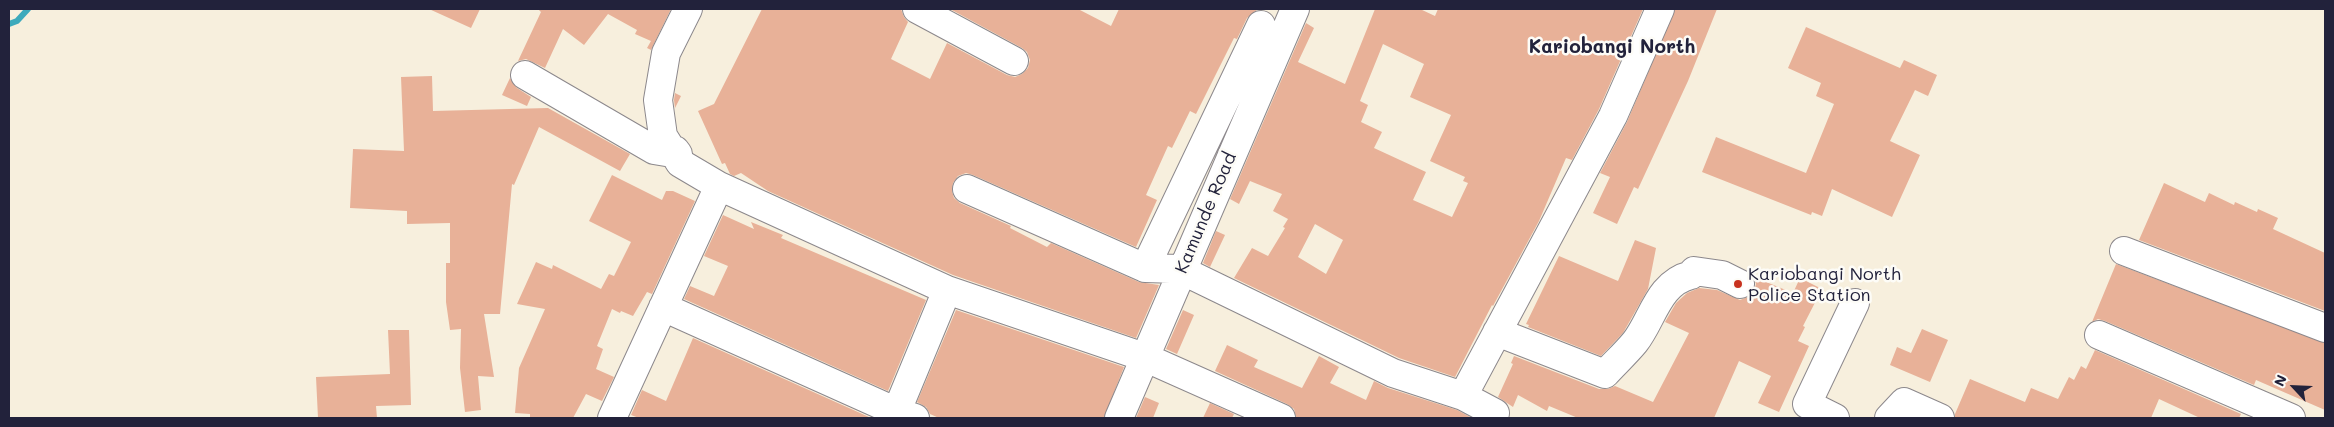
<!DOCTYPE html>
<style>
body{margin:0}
#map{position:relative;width:2334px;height:427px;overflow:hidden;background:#f7efdd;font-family:Mali,sans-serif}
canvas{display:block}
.frame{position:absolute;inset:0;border:10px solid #22223b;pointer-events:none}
.north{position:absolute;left:2269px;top:362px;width:50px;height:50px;-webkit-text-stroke:4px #fdfcf7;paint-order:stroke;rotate:295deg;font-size:14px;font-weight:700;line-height:20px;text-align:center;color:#22223b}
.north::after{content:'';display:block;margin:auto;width:18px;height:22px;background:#22223b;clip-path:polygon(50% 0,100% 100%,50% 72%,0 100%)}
</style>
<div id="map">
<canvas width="2334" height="427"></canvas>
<div class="frame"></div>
<div class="north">N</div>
</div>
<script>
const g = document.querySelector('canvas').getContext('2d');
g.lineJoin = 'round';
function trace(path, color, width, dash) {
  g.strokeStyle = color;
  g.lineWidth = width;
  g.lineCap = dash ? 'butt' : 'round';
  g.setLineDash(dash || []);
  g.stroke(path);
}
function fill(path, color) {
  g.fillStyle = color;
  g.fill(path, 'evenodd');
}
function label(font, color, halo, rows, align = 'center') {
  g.font = font + ' Mali,sans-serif';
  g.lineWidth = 5;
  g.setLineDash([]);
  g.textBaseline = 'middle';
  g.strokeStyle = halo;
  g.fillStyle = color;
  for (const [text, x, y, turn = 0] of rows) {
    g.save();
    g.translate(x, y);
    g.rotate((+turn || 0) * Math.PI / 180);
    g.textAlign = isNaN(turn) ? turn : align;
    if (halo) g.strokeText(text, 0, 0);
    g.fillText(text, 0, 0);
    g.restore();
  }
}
trace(new Path2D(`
 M9 24 17 21 28 9`), '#3daabc', 6);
fill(new Path2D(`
 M429 9H480L471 28Z
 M538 9H671L651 50 647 48 651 41 635 34 637 30 608 14 584 45 563 29 545 68 526 59 518 61 541 12Z
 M762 9H901L904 17 908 22 891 59 930 79 947 43 1007 75 1015 77 1022 74 1028 68 1030 60 1027 52 1022 48 950 9H1078L1111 26 1119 9H1258L1247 18 1237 39 1234 38 1196 114 1190 111 1172 148 1168 146 1146 195 1157 200 1136 247 973 175 966 173 958 176 953 183 952 191 954 198 960 203 1011 226 1010 228 1047 247 1051 243 1139 282 1159 285 1136 338 953 275 768 191 741 173 734 176 730 174 725 163 722 164 698 111 714 104Z
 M1375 9H1420L1435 16 1438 9H1643L1599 109 1572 160 1566 158 1539 221 1493 306 1492 305 1455 377 1399 358 1234 278 1252 248 1268 256 1285 228 1283 227 1288 219 1273 211 1282 194 1250 181 1239 204 1230 199 1306 23 1314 28 1298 62 1345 84ZM1383 44 1424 64 1410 97 1451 115 1430 161 1465 177 1463 181 1468 183 1452 217 1413 200 1426 172 1374 148 1382 132 1361 122 1368 105 1360 101ZM1315 224 1343 240 1326 274 1298 257Z
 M1675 9H1717L1688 81 1638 189 1634 187 1617 224 1593 213 1610 177 1600 173 1627 122Z
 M1806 27 1900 68 1904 60 1937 75 1928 96 1915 90 1890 141 1920 155 1892 217 1832 189 1822 216 1812 212 1811 215 1702 172 1716 137 1806 173 1834 104 1816 96 1821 83 1788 68Z
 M432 76 433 111 548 108 630 154 620 171 539 127 514 185 512 184 500 314H484L494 377 478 376 481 410 465 412 460 368 461 329 450 330 446 302V263H450V223L407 224V211L350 208 353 149 404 151 401 77Z
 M510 78 517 88 531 97 527 106 502 95Z
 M675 93 681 96 675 108 674 100Z
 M612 175 662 200 666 191H673L695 201 652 294 647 292 633 316 621 311 620 313 612 309 597 346 603 349 596 369 614 377 602 401 586 394 573 418H530V414L515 413 519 368 545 309 517 304 536 262 552 269 553 265 601 289 609 274 614 276 631 242 589 221Z
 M2164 183 2205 202 2209 193 2234 205 2235 202 2257 212 2258 209 2278 218 2273 229 2325 253V311L2139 240Z
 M723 215 754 229 751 222 783 235 781 238 926 300 888 391 684 299 690 286 714 296 728 266 704 256Z
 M1216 231 1225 235 1210 267 1203 263Z
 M1635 240 1656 248 1648 289 1623 333 1601 356 1528 327 1529 325 1526 324 1559 256 1618 281Z
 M2116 264 2325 343V410L2256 380 2254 385 2105 321 2098 319 2092 322Z
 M1754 277 1793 293 1800 278 1822 289 1803 326 1805 327 1798 341 1809 346 1779 412 1758 403 1771 376 1739 361 1714 418H1578L1549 406 1547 411 1518 395 1513 407 1498 397 1513 364 1511 363 1514 356 1599 389H1608L1615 386 1653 402 1689 333 1665 322 1676 303 1687 293 1699 288 1717 290 1740 300 1748 297 1754 291 1756 284Z
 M956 310 1124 367 1104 418H939L930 414 926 407 917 402Z
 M1183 310 1194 315 1177 354 1166 349Z
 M1922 329 1948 340 1930 382 1890 365 1897 347 1911 353Z
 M388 330H409L411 405 376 406 377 418H318L316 377 390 374Z
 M693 338 869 417 868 418H639L631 415 642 390 666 401Z
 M1227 345 1258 360 1254 367 1302 388 1319 356 1339 367 1330 383 1366 400 1374 381 1388 388 1457 410 1472 418H1296L1294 409 1287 404 1215 371Z
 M2095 350 2241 414 2239 418H2200L2159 399 2151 418H1955V414L1970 379 2025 402 2031 388 2058 399 2069 377 2074 380 2081 366 2086 369Z
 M1145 397 1159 403 1153 418H1136Z
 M1210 403 1234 414 1232 418H1203Z`), '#e8b198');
const minor = new Path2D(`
 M917 9 1014 61
 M525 75 654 150 678 154 675 150
 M719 186 947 290 1144 357 1281 418
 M967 189 1145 268 1179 269 1393 373 1463 396
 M2124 251 2325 328
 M1145 268 1261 25
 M663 307 897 412 915 418
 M1497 332 1605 374C1615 363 1626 353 1635 342 1653 319 1658 283 1691 275L1694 271 1722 275 1740 284
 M2099 335 2291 418
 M612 418 719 186 680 163 663 136 658 100 666 53 688 9
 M894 418 947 290
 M1119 418 1295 9
 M1493 418 1495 413 1463 396 1613 116 1660 9
 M1835 418 1807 404 1855 303
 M1889 418 1904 402 1940 418`);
trace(minor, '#8c888c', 30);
trace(minor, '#fff', 28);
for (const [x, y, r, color] of [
 [1738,284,5,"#c8321e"]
]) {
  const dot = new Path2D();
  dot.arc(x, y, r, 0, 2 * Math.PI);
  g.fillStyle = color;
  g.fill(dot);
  trace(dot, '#fdfcf7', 2);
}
label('18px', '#22223b', '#fdfcf7', [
 ["Kamunde Road",1206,213,-67]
]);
label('18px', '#22223b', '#fdfcf7', [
 ["Kariobangi North",1748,274],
 ["Police Station",1748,295]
], 'left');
label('bold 19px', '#22223b', '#fdfcf7', [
 ["Kariobangi North",1612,47]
]);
</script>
